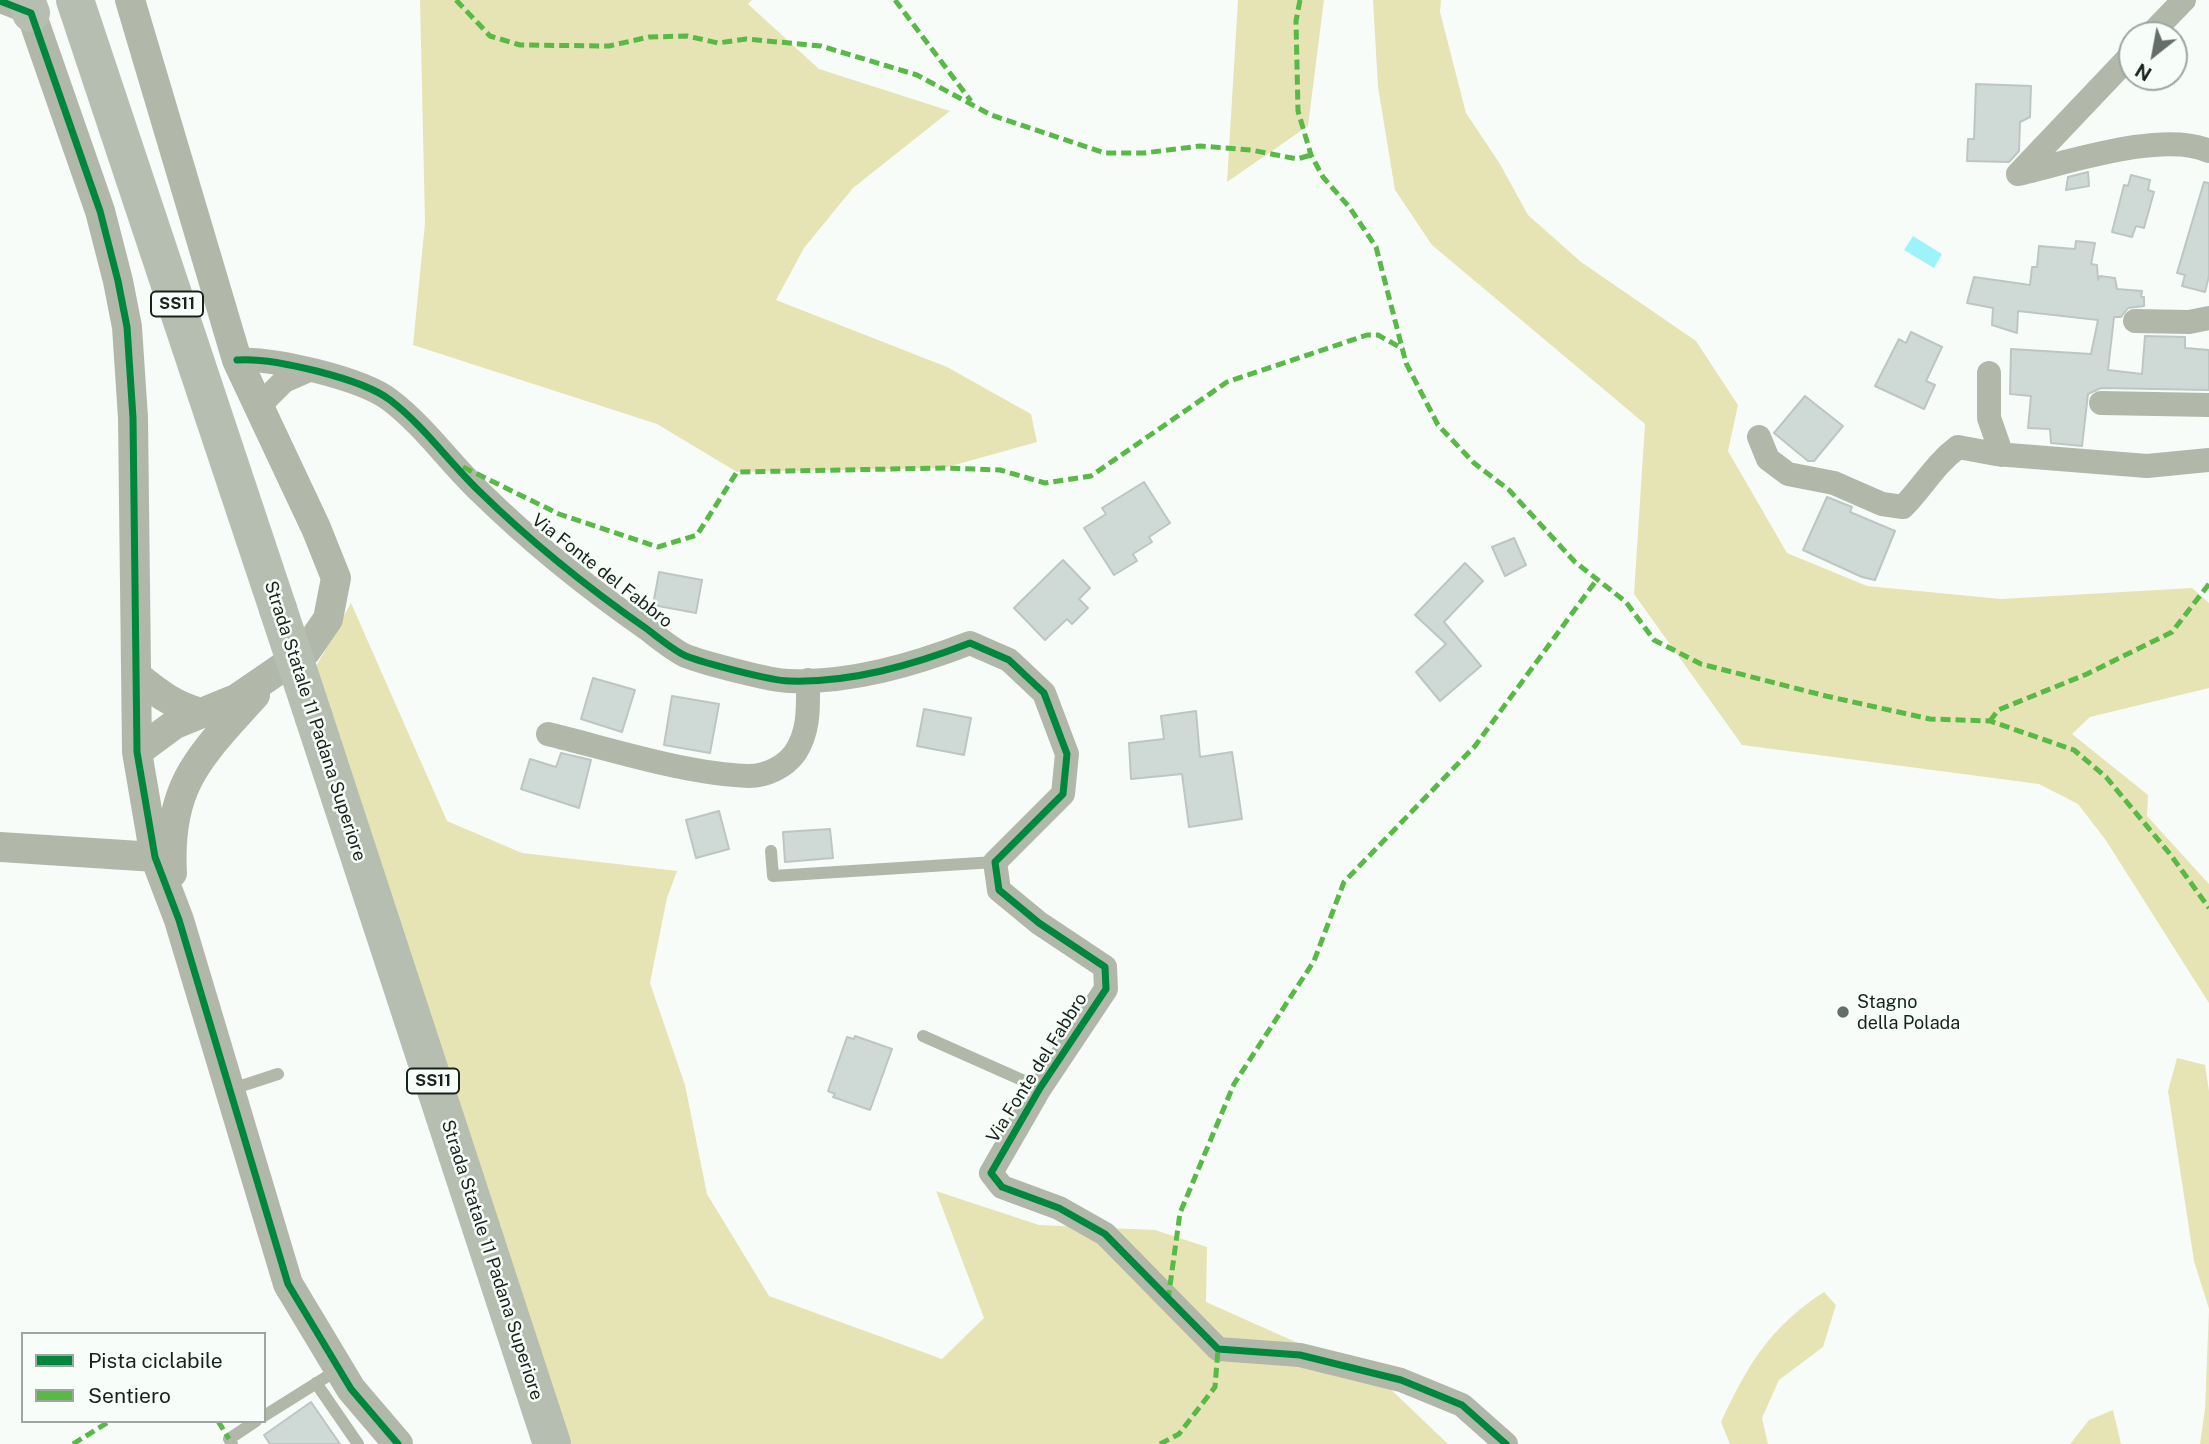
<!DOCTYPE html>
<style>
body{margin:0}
#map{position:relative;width:2209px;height:1444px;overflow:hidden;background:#f8fcf9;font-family:"Public Sans",sans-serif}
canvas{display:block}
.legend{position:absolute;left:21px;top:1332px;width:245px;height:91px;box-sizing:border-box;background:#f7fdf8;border:2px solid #9da6a0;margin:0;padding:9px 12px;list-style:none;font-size:21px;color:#16231b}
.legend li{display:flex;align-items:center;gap:14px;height:35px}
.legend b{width:35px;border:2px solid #9da6a0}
.north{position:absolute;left:2118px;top:21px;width:70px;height:70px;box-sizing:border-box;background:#f7fdf8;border:2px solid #9da6a0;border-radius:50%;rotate:211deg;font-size:19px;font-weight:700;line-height:28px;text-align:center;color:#16231b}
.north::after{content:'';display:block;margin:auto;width:24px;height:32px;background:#656f69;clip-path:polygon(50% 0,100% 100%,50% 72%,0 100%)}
</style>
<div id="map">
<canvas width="2209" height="1444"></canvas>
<ul class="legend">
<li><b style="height:9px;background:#00873e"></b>Pista ciclabile</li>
<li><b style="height:9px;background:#58b947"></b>Sentiero</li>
</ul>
<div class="north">N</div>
</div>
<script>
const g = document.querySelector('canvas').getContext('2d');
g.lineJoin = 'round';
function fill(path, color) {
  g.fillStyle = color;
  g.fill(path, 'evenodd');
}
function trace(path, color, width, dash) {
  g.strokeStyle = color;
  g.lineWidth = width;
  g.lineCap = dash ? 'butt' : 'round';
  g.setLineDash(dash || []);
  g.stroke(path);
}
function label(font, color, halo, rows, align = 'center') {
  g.font = font + ' "Public Sans",sans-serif';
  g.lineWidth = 5;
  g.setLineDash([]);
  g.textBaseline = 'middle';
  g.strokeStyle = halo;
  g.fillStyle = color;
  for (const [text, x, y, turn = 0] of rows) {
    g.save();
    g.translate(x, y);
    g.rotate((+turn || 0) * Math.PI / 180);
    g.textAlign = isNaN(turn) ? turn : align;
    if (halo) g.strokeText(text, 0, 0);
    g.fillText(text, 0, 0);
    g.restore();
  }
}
fill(new Path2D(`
 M420 0H752L748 4 819 69 950 111 853 188 804 248 776 300 947 367 1031 414 1037 442 944 468 737 472 657 424 413 345 425 223Z
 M1238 0H1324L1308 126 1227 182Z
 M1373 0H1441L1440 12 1466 113 1500 164 1528 215 1581 262 1696 341 1738 405 1728 451 1787 553 1867 586 2001 599 2192 588 2209 603V688L2090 717 2072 734 2148 795 2147 816 2209 884V1003L2105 839 2078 804 2039 784 1742 745 1634 594 1645 424 1432 245 1395 190 1378 87Z
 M351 603 447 821 522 853 677 871 667 898 650 983 685 1085 707 1194 769 1296 942 1359 984 1318 936 1191 1039 1225 1155 1230 1207 1247 1206 1302 1381 1380 1448 1444H570L314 670Z
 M2177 1058 2205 1065 2209 1091V1444H2200L2205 1409 2209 1309 2194 1261 2168 1091Z
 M1824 1292 1836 1305 1823 1347 1779 1380 1762 1418 1768 1444H1730L1721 1422C1748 1364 1770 1327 1824 1292Z
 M2113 1410 2121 1444H2070L2089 1420Z`), '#e6e4b4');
fill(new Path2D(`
 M1913 236 1942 254 1934 268 1904 250Z`), '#9ef3fb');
const building = new Path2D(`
 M1976 84 2031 86 2030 117 2020 122 2019 151 2009 162 1967 161 1968 139H1974Z
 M2088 172 2089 186 2066 190 2068 177Z
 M2131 175 2150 180 2148 190 2154 192 2144 228 2136 226 2132 237 2112 232 2124 185 2128 186Z
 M2204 182 2209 183V276L2205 292 2182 286 2185 275 2177 273Z
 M2076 241 2095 243 2091 264 2097 265 2098 280 2100 276 2115 278 2117 289 2142 291 2141 297H2144V306L2128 308 2121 317H2114L2108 370 2142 374 2145 336 2185 337V348L2209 350V390L2101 388 2088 394 2082 446 2051 443 2050 429 2028 428 2031 396 2010 394 2011 349 2091 354 2098 320 2018 311 2017 333 1992 325 1993 308 1967 303 1974 277 2030 285 2032 267H2037L2039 246 2075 249Z
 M1911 332 1942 347 1926 381 1935 385 1924 409 1875 386 1899 339 1906 343Z
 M1805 396 1843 426 1814 461H1808L1774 433Z
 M1144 482 1170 523 1149 537 1152 542 1133 554 1137 561 1114 575 1084 528 1106 514 1102 508Z
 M1827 497 1852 507 1850 512 1895 531 1875 580 1862 577 1803 550Z
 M1514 538 1526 565 1505 576 1492 547Z
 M1063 560 1090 588 1079 599 1088 608 1072 624 1067 619 1045 640 1014 608Z
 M1465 563 1483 581 1444 622 1481 666 1440 701 1416 672 1446 644 1415 615Z
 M659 572 702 580 696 613 653 605Z
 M593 678 635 690 622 732 581 719Z
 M672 696 719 704 710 753 664 745Z
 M924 709 971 718 964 755 917 746Z
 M1196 711 1200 757 1232 752 1242 819 1189 827 1182 774 1131 779 1129 743 1164 739 1161 716Z
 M561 753 591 760 579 808 521 789 530 759 556 767Z
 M719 811 729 849 696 858 686 820Z
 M830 829 833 858 785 862 783 832Z
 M855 1036 892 1049 870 1110 833 1097 835 1094 828 1091 847 1037 854 1039Z
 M311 1402 340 1444H270L264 1435Z`);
fill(building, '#cfd9d6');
trace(building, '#bcc6c3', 2);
trace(new Path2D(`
 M771 851 773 876 995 862
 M923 1036 1040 1088
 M229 1090 278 1074
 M316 1383 358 1444
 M264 1416 339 1369
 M232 1444 229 1439 256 1421`), '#b1b8aa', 12);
trace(new Path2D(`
 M0 1 31 13
 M2150 35 2184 0
 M2018 174C2067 163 2163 130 2209 151
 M2018 174 2132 54
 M2135 321 2189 322 2209 318
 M237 360C272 357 363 379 390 400 424 426 448 461 479 491 530 541 588 588 647 629 659 638 673 650 686 656 704 663 772 681 789 681 851 683 913 665 970 643L1009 660 1044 693 1067 754 1063 794 995 862 999 890 1039 923 1105 967 1106 989 1040 1088 991 1173 1002 1187 1059 1208 1105 1234 1218 1349 1300 1355 1401 1380 1462 1405 1506 1444
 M1989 373V418L2002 455
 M2101 403 2209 405
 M258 407 284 381 309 370
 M1759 437 1768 459 1788 474 1834 483 1882 504 1903 507C1923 487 1935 464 1958 447L1996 454 2147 466 2209 460
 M548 734C610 749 686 774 749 776 766 776 785 767 795 753 810 731 808 705 808 680`), '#b1b8aa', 24);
trace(new Path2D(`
 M130 0 237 360 316 528 336 578 328 619 306 651 236 699 175 724 137 752
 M31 13 100 211 118 281 127 327 133 418 137 752 155 857 179 920 288 1284 351 1389 398 1444
 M138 677C159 694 175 706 201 713
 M0 847 155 857
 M172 873C167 785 200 756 255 695`), '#b1b8aa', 30);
trace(new Path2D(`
 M26 0 31 13
 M75 0 278 609
 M314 718 552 1444`), '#b6beb1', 38);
trace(new Path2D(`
 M278 609 314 718`), '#b6beb1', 38);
trace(new Path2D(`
 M456 0 490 36 520 45 609 46 649 37 687 36 718 43 746 39 821 46 917 75 991 115 1105 153H1144L1200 146 1251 150 1297 159 1311 155
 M895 0 971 101
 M1300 0 1296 21 1298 111 1311 155 1323 177 1350 208 1376 247 1406 363 1438 425 1474 463 1509 490 1575 562 1626 602 1654 640 1701 664 1826 696 1930 719 1990 721 2074 750 2106 777 2170 854 2209 908
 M463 467 559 514 658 547 697 535 737 472 944 468 1000 470 1045 483 1091 476 1227 382 1367 335H1378L1403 349
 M1990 721 1998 710 2087 674 2172 632 2209 584
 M1168 1300 1180 1213 1234 1084 1314 961 1344 882 1475 746 1598 578
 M218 1421 229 1439
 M73 1444 110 1421
 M1160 1444 1179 1434 1215 1387 1218 1349`), '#58b947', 5, [10, 5]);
trace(new Path2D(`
 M0 1 31 13 100 211 118 281 127 327 133 418 137 752 155 857 179 920 288 1284 351 1389 398 1444
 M237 360C272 357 363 379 390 400 424 426 448 461 479 491 530 541 588 588 647 629 659 638 673 650 686 656 704 663 772 681 789 681 851 683 913 665 970 643L1009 660 1044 693 1067 754 1063 794 995 862 999 890 1039 923 1105 967 1106 989 1040 1088 991 1173 1002 1187 1059 1208 1105 1234 1218 1349 1300 1355 1401 1380 1462 1405 1506 1444`), '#00873e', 7);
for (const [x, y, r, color] of [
 [1843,1012,7,"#656f69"]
]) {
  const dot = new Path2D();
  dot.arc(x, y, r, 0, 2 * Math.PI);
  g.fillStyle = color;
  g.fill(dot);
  trace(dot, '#f7fdf8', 2.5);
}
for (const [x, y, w] of [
 [177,304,52],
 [433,1081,52]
]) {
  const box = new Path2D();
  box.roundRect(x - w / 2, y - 12.5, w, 25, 5);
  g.fillStyle = '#f7fdf8';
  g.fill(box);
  trace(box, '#16231b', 2);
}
label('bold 16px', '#16231b', null, [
 ["SS11",177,304],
 ["SS11",433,1081]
]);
label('18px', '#16231b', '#f7fdf8', [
 ["Via Fonte del Fabbro",602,571,38],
 ["Strada Statale 11 Padana Superiore",315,721,72],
 ["Via Fonte del Fabbro",1037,1068,-58],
 ["Strada Statale 11 Padana Superiore",492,1260,72]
]);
label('18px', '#16231b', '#f7fdf8', [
 ["Stagno",1857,1002],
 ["della Polada",1857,1023]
], 'left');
</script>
